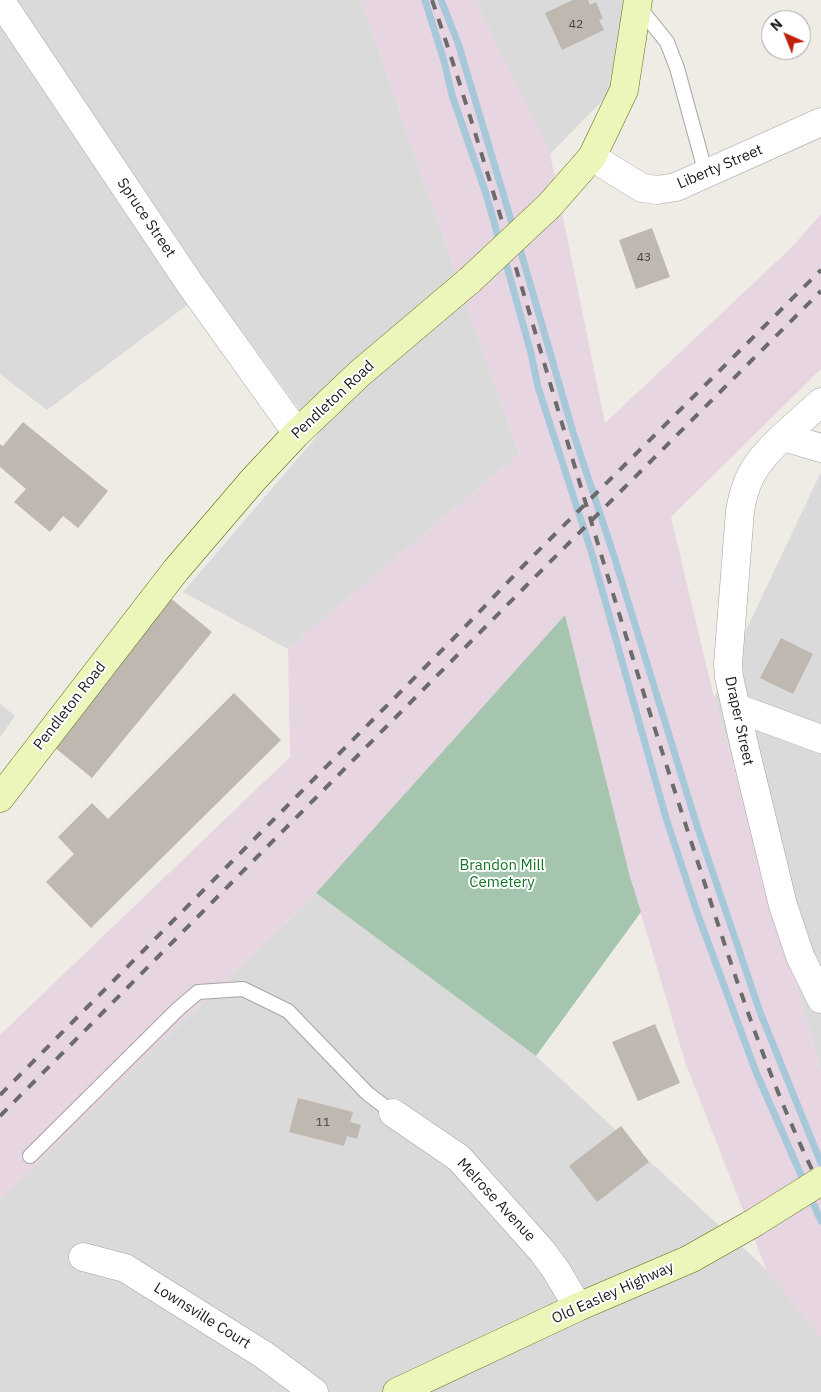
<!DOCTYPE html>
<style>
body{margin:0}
#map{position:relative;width:821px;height:1392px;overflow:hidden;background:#eeece4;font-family:"IBM Plex Sans",sans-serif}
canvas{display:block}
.north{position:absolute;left:761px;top:10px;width:50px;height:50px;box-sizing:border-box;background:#fff;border:1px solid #a5a5a5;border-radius:50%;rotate:316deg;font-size:14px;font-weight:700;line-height:20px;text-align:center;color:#1d1d1d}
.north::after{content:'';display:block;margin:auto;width:18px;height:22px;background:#bf210c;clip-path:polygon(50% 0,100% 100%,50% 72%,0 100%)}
</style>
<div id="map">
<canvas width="821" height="1392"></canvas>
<div class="north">N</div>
</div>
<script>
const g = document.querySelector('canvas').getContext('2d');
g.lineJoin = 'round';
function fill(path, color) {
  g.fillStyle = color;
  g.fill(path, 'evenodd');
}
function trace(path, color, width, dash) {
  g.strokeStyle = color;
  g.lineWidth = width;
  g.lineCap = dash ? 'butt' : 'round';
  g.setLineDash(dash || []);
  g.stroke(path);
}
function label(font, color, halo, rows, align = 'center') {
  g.font = font + ' "IBM Plex Sans",sans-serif';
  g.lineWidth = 4;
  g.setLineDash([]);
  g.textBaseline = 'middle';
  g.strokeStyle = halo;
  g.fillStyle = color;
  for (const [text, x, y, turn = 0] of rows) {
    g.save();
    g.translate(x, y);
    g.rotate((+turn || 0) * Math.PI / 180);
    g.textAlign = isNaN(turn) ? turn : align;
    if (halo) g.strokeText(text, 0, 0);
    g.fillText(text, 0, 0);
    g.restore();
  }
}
fill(new Path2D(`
 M0 0H361L519 454 288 649 183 592 318 435 210 288 47 410 0 374Z
 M475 0H643L619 84 550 154Z
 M821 472V1071L714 698Z
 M0 704 15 716 0 737Z
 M316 893 536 1056 766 1269 821 1337V1392H0V1199Z`), '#dbdada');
fill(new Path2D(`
 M361 0H475L550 154 605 423 793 246 821 214V369L671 517 714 698 821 1071V1337L766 1269 685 1062 630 877 565 616 316 893 0 1199V1035L290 757 288 649 519 454Z`), '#e7d6e2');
fill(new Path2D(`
 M565 615 630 877 641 912 536 1056 316 893Z`), '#a6c5af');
trace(new Path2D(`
 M425 0 444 61 452 95 486 194 500 243
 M441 0 458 43 514 230
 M518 242 573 432 614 556 697 826 760 1012 821 1163
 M504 256 531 353 538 387 592 554 666 818 698 915 756 1072 805 1184
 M809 1194 821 1221`), '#a7c8d9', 7);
fill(new Path2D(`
 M573 0H588L590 5 596 2 603 19 599 20 604 30 562 50 545 13Z
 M652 228 670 277 636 289 619 240Z
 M23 422 108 491 78 528 63 516 50 532 14 502 26 489 0 467V444L3 446Z
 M168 596 212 632 92 778 48 742Z
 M781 638 813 654 793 694 760 678Z
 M234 693 281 740 91 928 46 882 74 854 58 837 92 803 108 819Z
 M655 1024 680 1083 638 1101 612 1042Z
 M298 1098 353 1112 350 1122 361 1125 357 1139 347 1136 344 1146 289 1132Z
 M621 1126 649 1162 597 1202 569 1166Z`), '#beb8b1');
const lane = new Path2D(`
 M638 6 667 42 677 68 706 174
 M30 1156 178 1009 198 992 243 989 288 1011 367 1093 393 1113`);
const street = new Path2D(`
 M0 0 190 284 297 433
 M592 157 642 188 657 190 676 187 821 122
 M821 402C799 423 763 450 750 477 745 488 742 499 740 511L728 664 729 677 746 753 783 905 800 956 821 999
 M784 437 821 448
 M737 708 821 739
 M393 1113 459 1158 542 1251 556 1270 578 1307
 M83 1257 125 1268 264 1355 314 1392`);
const secondary = new Path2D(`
 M550 205 592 157 624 90 638 0
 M0 798 176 570 253 480 297 433 359 374 470 280
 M397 1392 578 1307 690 1259 752 1224`);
trace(lane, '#a4a4a4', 16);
trace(street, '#a4a4a4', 29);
trace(secondary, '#586d0b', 29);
trace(lane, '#fff', 14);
trace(street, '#fff', 28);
trace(secondary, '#ecf5ba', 28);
trace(new Path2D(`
 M432 0C468 105 499 212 531 318 581 489 632 660 687 829 727 951 764 1074 821 1188
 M0 1095 461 631 529 560 821 270
 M0 1116 524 588 821 291`), '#6b6b6b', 4, [10, 10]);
const secondaryBridge = new Path2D(`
 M470 280 550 205
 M752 1224 821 1181`);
trace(secondaryBridge, '#586d0b', 29, []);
trace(secondaryBridge, '#ecf5ba', 28);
label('12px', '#454442', null, [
 ["42",576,25],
 ["43",644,258],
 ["11",323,1123]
]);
label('15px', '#1d1d1d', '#fff', [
 ["Liberty Street",720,167,-23],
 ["Spruce Street",146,218,56],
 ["Pendleton Road",333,400,-43],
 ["Pendleton Road",70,706,-52],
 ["Draper Street",739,721,78],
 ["Melrose Avenue",496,1200,47],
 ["Old Easley Highway",613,1293,-24],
 ["Lownsville Court",202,1316,32]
]);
label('15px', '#127525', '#fff', [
 ["Brandon Mill",502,866],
 ["Cemetery",502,883]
]);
</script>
